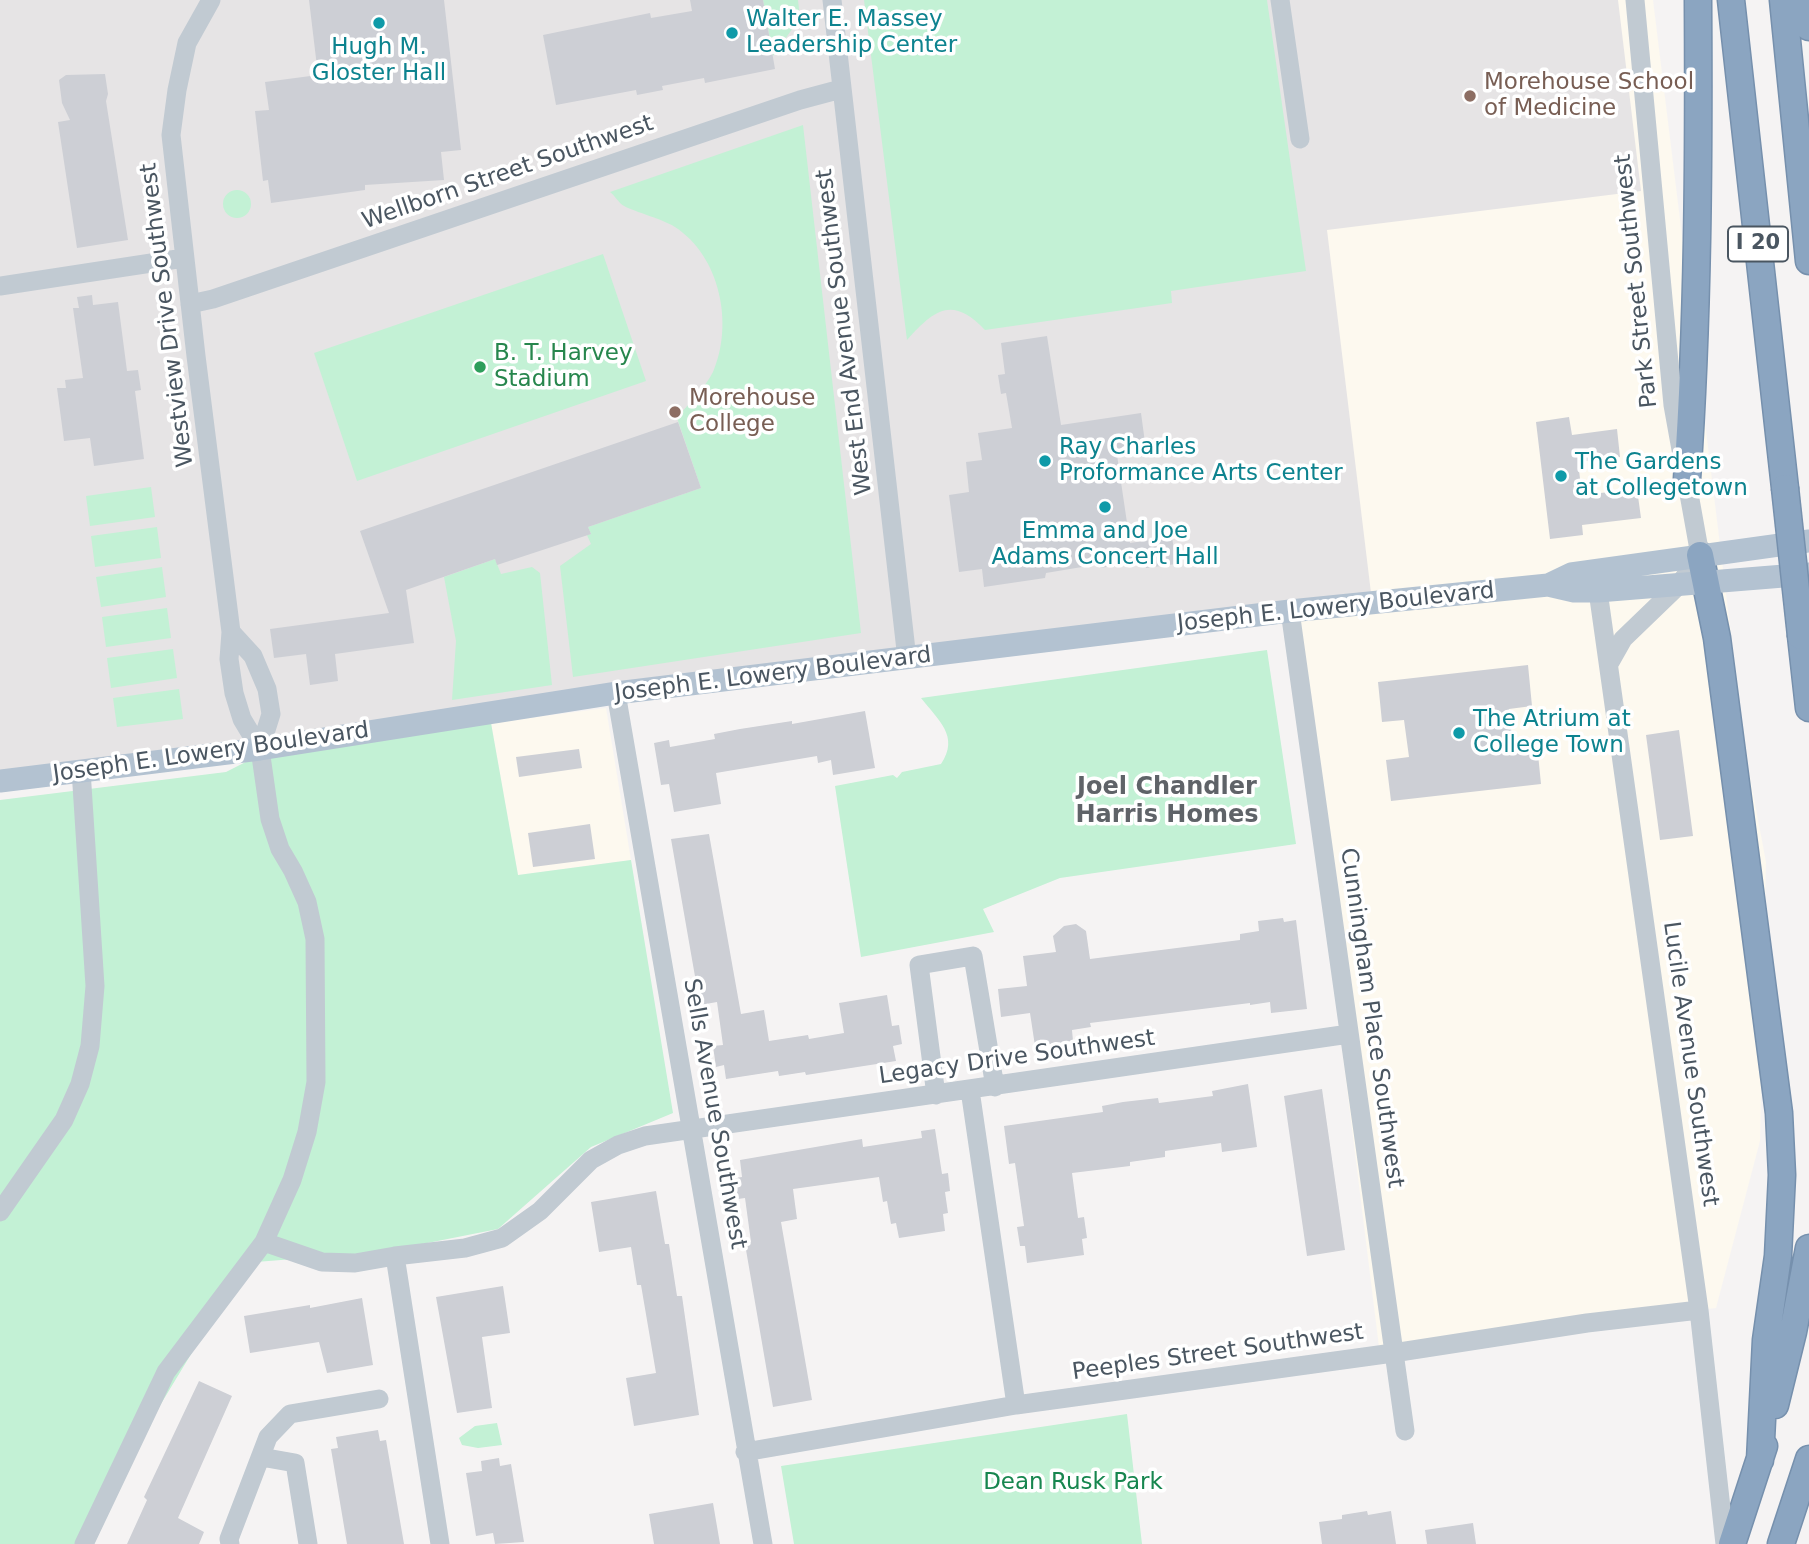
<!DOCTYPE html>
<style>
body{margin:0}
canvas{display:block;background:#f5f3f3}
</style>
<canvas width="1809" height="1544"></canvas>
<script>
const g = document.querySelector('canvas').getContext('2d');
g.lineJoin = 'round';
function fill(path, color) {
  g.fillStyle = color;
  g.fill(path, 'evenodd');
}
function trace(path, color, width, dash) {
  g.strokeStyle = color;
  g.lineWidth = width;
  g.lineCap = dash ? 'butt' : 'round';
  g.setLineDash(dash || []);
  g.stroke(path);
}
function label(font, color, halo, rows, align = 'center') {
  g.font = font + ' "DejaVu Sans",sans-serif';
  g.lineWidth = 7;
  g.setLineDash([]);
  g.textBaseline = 'middle';
  g.strokeStyle = halo;
  g.fillStyle = color;
  for (const [text, x, y, turn = 0] of rows) {
    g.save();
    g.translate(x, y);
    g.rotate((+turn || 0) * Math.PI / 180);
    g.textAlign = isNaN(turn) ? turn : align;
    if (halo) g.strokeText(text, 0, 0);
    g.fillText(text, 0, 0);
    g.restore();
  }
}
fill(new Path2D(`
 M823 0H1653L1746 756 1766 862 1760 1141 1716 1308 1379 1347 1289 619Z
 M606 708 631 860 518 875 491 723Z`), '#fdf9ef');
fill(new Path2D(`
 M0 0H1618L1641 191 1327 230 1371 593 0 780Z`), '#e6e4e5');
fill(new Path2D(`
 M763 0H798L800 18 773 56Z
 M864 0H1267L1306 271 1171 291 1172 303 985 330C952 295 934 310 907 340Z
 M803 125 861 633 573 677 560 566 591 544 587 535 591 534 588 527 701 488 677 418C688 404 705 388 713 372 734 324 720 256 675 227 661 218 630 211 621 204 617 200 614 195 610 192Z
 M223 204a14 14 0 1 1 28 0a14 14 0 1 1-28 0Z
 M603 254 646 381 357 481 314 353Z
 M151 487 155 517 90 526 86 496Z
 M157 527 161 558 95 567 91 536Z
 M495 559 501 574 532 567 540 573 552 685 452 700 456 641 444 577Z
 M162 567 166 597 101 607 96 577Z
 M167 608 171 638 106 647 102 617Z
 M173 649 177 678 111 688 107 658Z
 M1267 650 1296 844 1060 878 983 909 994 932 861 957 835 786 893 775 897 778 902 772 941 764C960 736 938 720 921 698Z
 M179 689 183 719 117 727 113 698Z
 M491 723 518 875 631 860 673 1113 591 1147 498 1229 382 1252 256 1262 202 1336 153 1417 94 1544H0V800L226 772 287 741Z
 M1127 1414 1142 1544H794L781 1466Z
 M497 1423 502 1445 478 1448 462 1445 459 1438 475 1426Z`), '#c3f1d5');
fill(new Path2D(`
 M309 0H444L461 150 441 152 444 180 365 185V190L271 203 268 180 263 181 255 111 269 110 265 82 318 75Z
 M690 0H763L775 69 705 83 704 78 662 86 663 90 637 95 636 90 556 105 543 35 650 13 651 18 692 11Z
 M105 74 108 94 106 101 128 240 77 248 58 122 70 120 62 103 59 80 66 75Z
 M92 295 93 305 118 302 127 371 138 370 141 390 135 391 144 459 94 466 90 438 64 441 57 388H66L65 380 83 378 73 308H79L77 297Z
 M1047 336 1061 425 1141 413 1146 450 1117 455 1130 543 1172 537 1176 564 1146 568 1145 561 1100 568V564L1046 573 1045 578 984 587 982 569 959 572 949 495 969 492 966 462 982 460 978 433 1012 428 1006 393 1001 394 998 375 1005 374 1001 343Z
 M1569 417 1572 435 1617 429 1620 457 1578 462 1582 495 1637 489 1641 518 1582 525 1583 535 1550 539 1536 422Z
 M678 422 701 488 588 527 591 534 497 565 495 559 406 590 414 643 335 654 338 681 310 685 306 654 274 658 270 629 389 613 360 531Z
 M1528 665 1532 706 1509 709 1513 746 1537 744 1541 784 1391 801 1386 760 1409 757 1404 720 1382 722 1378 682Z
 M865 711 875 768 833 775 831 760 818 763 817 756 716 773 721 804 674 812 669 784 661 785 654 743 669 740 670 747 715 739 714 734 740 729 792 721V724Z
 M1679 730 1693 836 1660 840 1646 735Z
 M579 749 582 768 519 777 516 757Z
 M590 824 595 859 533 867 528 833Z
 M709 834 741 1014 764 1010 769 1041 808 1035 809 1039 844 1033 839 1003 887 995 892 1026 899 1025 902 1044 893 1046 896 1061 806 1075 805 1072 779 1076 778 1071 726 1079 724 1065 716 1067 713 1046 723 1045 717 1002 700 1005 671 839Z
 M1283 918 1284 922 1296 920 1307 1009 1271 1013 1270 1002 1250 1005V1003L1090 1023 1091 1027 1072 1030 1073 1041 1035 1046 1030 1013 1001 1017 998 989 1027 986 1023 956 1056 952 1053 936 1064 926 1076 924 1086 931 1090 959 1240 940V934L1259 931 1258 921Z
 M1248 1084 1257 1147 1222 1152 1221 1143 1165 1151V1157L1130 1162V1166L1072 1173 1078 1218 1084 1217 1087 1238 1082 1239 1084 1255 1027 1263 1025 1246H1020L1017 1227 1024 1226 1015 1163 1009 1164 1004 1126 1103 1112 1102 1106 1123 1102 1158 1098 1159 1103 1213 1096 1212 1091Z
 M1322 1089 1345 1250 1307 1256 1284 1096Z
 M935 1129 942 1174 948 1173 950 1191 945 1192 948 1213 943 1214 945 1231 899 1238 896 1223 891 1224 887 1201 883 1202 879 1177 793 1189 797 1219 781 1222 812 1400 773 1407 745 1244 751 1242 745 1198 738 1199 735 1178 742 1177 740 1160 862 1139 863 1147 922 1138 921 1131Z
 M656 1191 665 1244H669L677 1296H682L699 1415 634 1426 626 1378 656 1373 641 1285H637L631 1247 599 1252 591 1202Z
 M503 1286 510 1333 482 1337 492 1408 457 1413 436 1297Z
 M362 1298 373 1365 327 1373 319 1342 250 1353 244 1316 310 1305V1308Z
 M199 1381 232 1396 178 1518 204 1532 199 1544H127L147 1500 144 1497Z
 M378 1430 380 1441 386 1440 404 1544H347L331 1449 338 1448 336 1437Z
 M499 1458 500 1466 511 1464 524 1542 495 1544 493 1533 476 1536 466 1473 482 1471 481 1461Z
 M713 1503 720 1544H654L649 1514Z
 M1367 1511 1368 1515 1391 1511 1396 1544H1322L1319 1522 1342 1519V1515Z
 M1473 1523 1476 1544H1427L1425 1530Z`), '#cdcfd5');
const highway = new Path2D(`
 M1731 0 1785 488
 M1783 0 1809 261
 M1802 0 1809 27
 M1687 479C1698 320 1699 160 1698 0
 M1700 555 1717 638 1779 1113 1782 1175 1778 1256 1766 1340 1760 1460
 M1801 636 1809 708
 M1775 1405 1793 1332 1809 1248
 M1732 1544 1764 1446
 M1781 1544 1809 1459`);
trace(highway, '#7690ad', 29);
trace(new Path2D(`
 M832 0 907 659
 M1280 0 1300 139
 M0 286 184 258
 M190 304 213 299 800 100 841 89
 M1598 591 1699 1310 1725 1544
 M1290 611 1405 1431
 M231 632 253 656 267 689 271 714 260 749
 M1610 662 1623 639 1679 585 1700 555 1673 405 1635 0
 M616 693 763 1544
 M970 1090 1016 1405
 M936 1095 919 965 973 956 995 1087
 M0 1212 64 1120 80 1084 90 1046 95 986 81 770
 M264 1242 322 1262 355 1263 395 1256 465 1248 502 1238 540 1211 591 1160 618 1145 645 1136 1349 1034
 M395 1256 440 1544
 M745 1452 1016 1405 1393 1353 1587 1323 1699 1310
 M261 1457 295 1463 308 1544
 M84 1544 166 1372 264 1242 292 1180 307 1132 316 1082 315 939 307 902 293 871 280 849 270 819 260 749 242 719 234 693 229 659 231 632 196 356 171 135 177 90 187 43 211 0
 M230 1544 229 1539 268 1437 290 1414 379 1399`), '#c1cad2', 19);
trace(new Path2D(`
 M1548 585 1571 574 1809 541
 M0 781 260 749 616 693 1290 611 1548 585 1574 591H1598L1809 574`), '#b3c2d1', 23);
trace(highway, '#8ba5c1', 26);
const highwayBridge = new Path2D(`
 M1785 488 1801 636`);
trace(highwayBridge, '#7690ad', 29, []);
trace(highwayBridge, '#8ba5c1', 26);
for (const [x, y, r, color] of [
 [379,23,7,"#0f9aa8"],
 [732,33,7,"#0f9aa8"],
 [1470,96,7,"#8d6e63"],
 [480,367,7,"#2e9e5b"],
 [675,412,7,"#8d6e63"],
 [1045,461,7,"#0f9aa8"],
 [1561,476,7,"#0f9aa8"],
 [1105,507,7,"#0f9aa8"],
 [1459,733,7,"#0f9aa8"]
]) {
  const dot = new Path2D();
  dot.arc(x, y, r, 0, 2 * Math.PI);
  g.fillStyle = color;
  g.fill(dot);
  trace(dot, '#fff', 2.5);
}
for (const [x, y, w] of [
 [1758,244,60]
]) {
  const box = new Path2D();
  box.roundRect(x - w / 2, y - 17.5, w, 35, 5);
  g.fillStyle = '#fff';
  g.fill(box);
  trace(box, '#4a5661', 2);
}
label('bold 21px', '#4a5661', null, [
 ["I 20",1758,244]
]);
label('23px', '#0d838f', '#fff', [
 ["Walter E. Massey",746,20],
 ["Leadership Center",746,46],
 ["Hugh M.",379,48,"center"],
 ["Gloster Hall",379,74,"center"],
 ["Ray Charles",1059,448],
 ["Proformance Arts Center",1059,474],
 ["The Gardens",1575,463],
 ["at Collegetown",1575,489],
 ["Emma and Joe",1105,532,"center"],
 ["Adams Concert Hall",1105,558,"center"],
 ["The Atrium at",1473,720],
 ["College Town",1473,746]
], 'left');
label('23px', '#785e54', '#fff', [
 ["Morehouse School",1484,83],
 ["of Medicine",1484,109],
 ["Morehouse",689,399],
 ["College",689,425]
], 'left');
label('23px', '#4a5661', '#fff', [
 ["Wellborn Street Southwest",508,173,-19],
 ["Park Street Southwest",1637,281,-96],
 ["Westview Drive Southwest",168,315,-97],
 ["West End Avenue Southwest",845,332,-97],
 ["Joseph E. Lowery Boulevard",1336,608,-6],
 ["Joseph E. Lowery Boulevard",773,675,-7],
 ["Joseph E. Lowery Boulevard",211,753,-8],
 ["Cunningham Place Southwest",1371,1018,82],
 ["Legacy Drive Southwest",1017,1058,-8],
 ["Lucile Avenue Southwest",1690,1064,82],
 ["Sells Avenue Southwest",714,1114,80],
 ["Peeples Street Southwest",1218,1353,-8]
]);
label('23px', '#27864d', '#fff', [
 ["B. T. Harvey",494,354],
 ["Stadium",494,380]
], 'left');
label('23px', '#17864f', '#fff', [
 ["Dean Rusk Park",1073,1483]
]);
label('bold 24px', '#5f6368', '#fff', [
 ["Joel Chandler",1167,788],
 ["Harris Homes",1167,816]
]);
</script>
